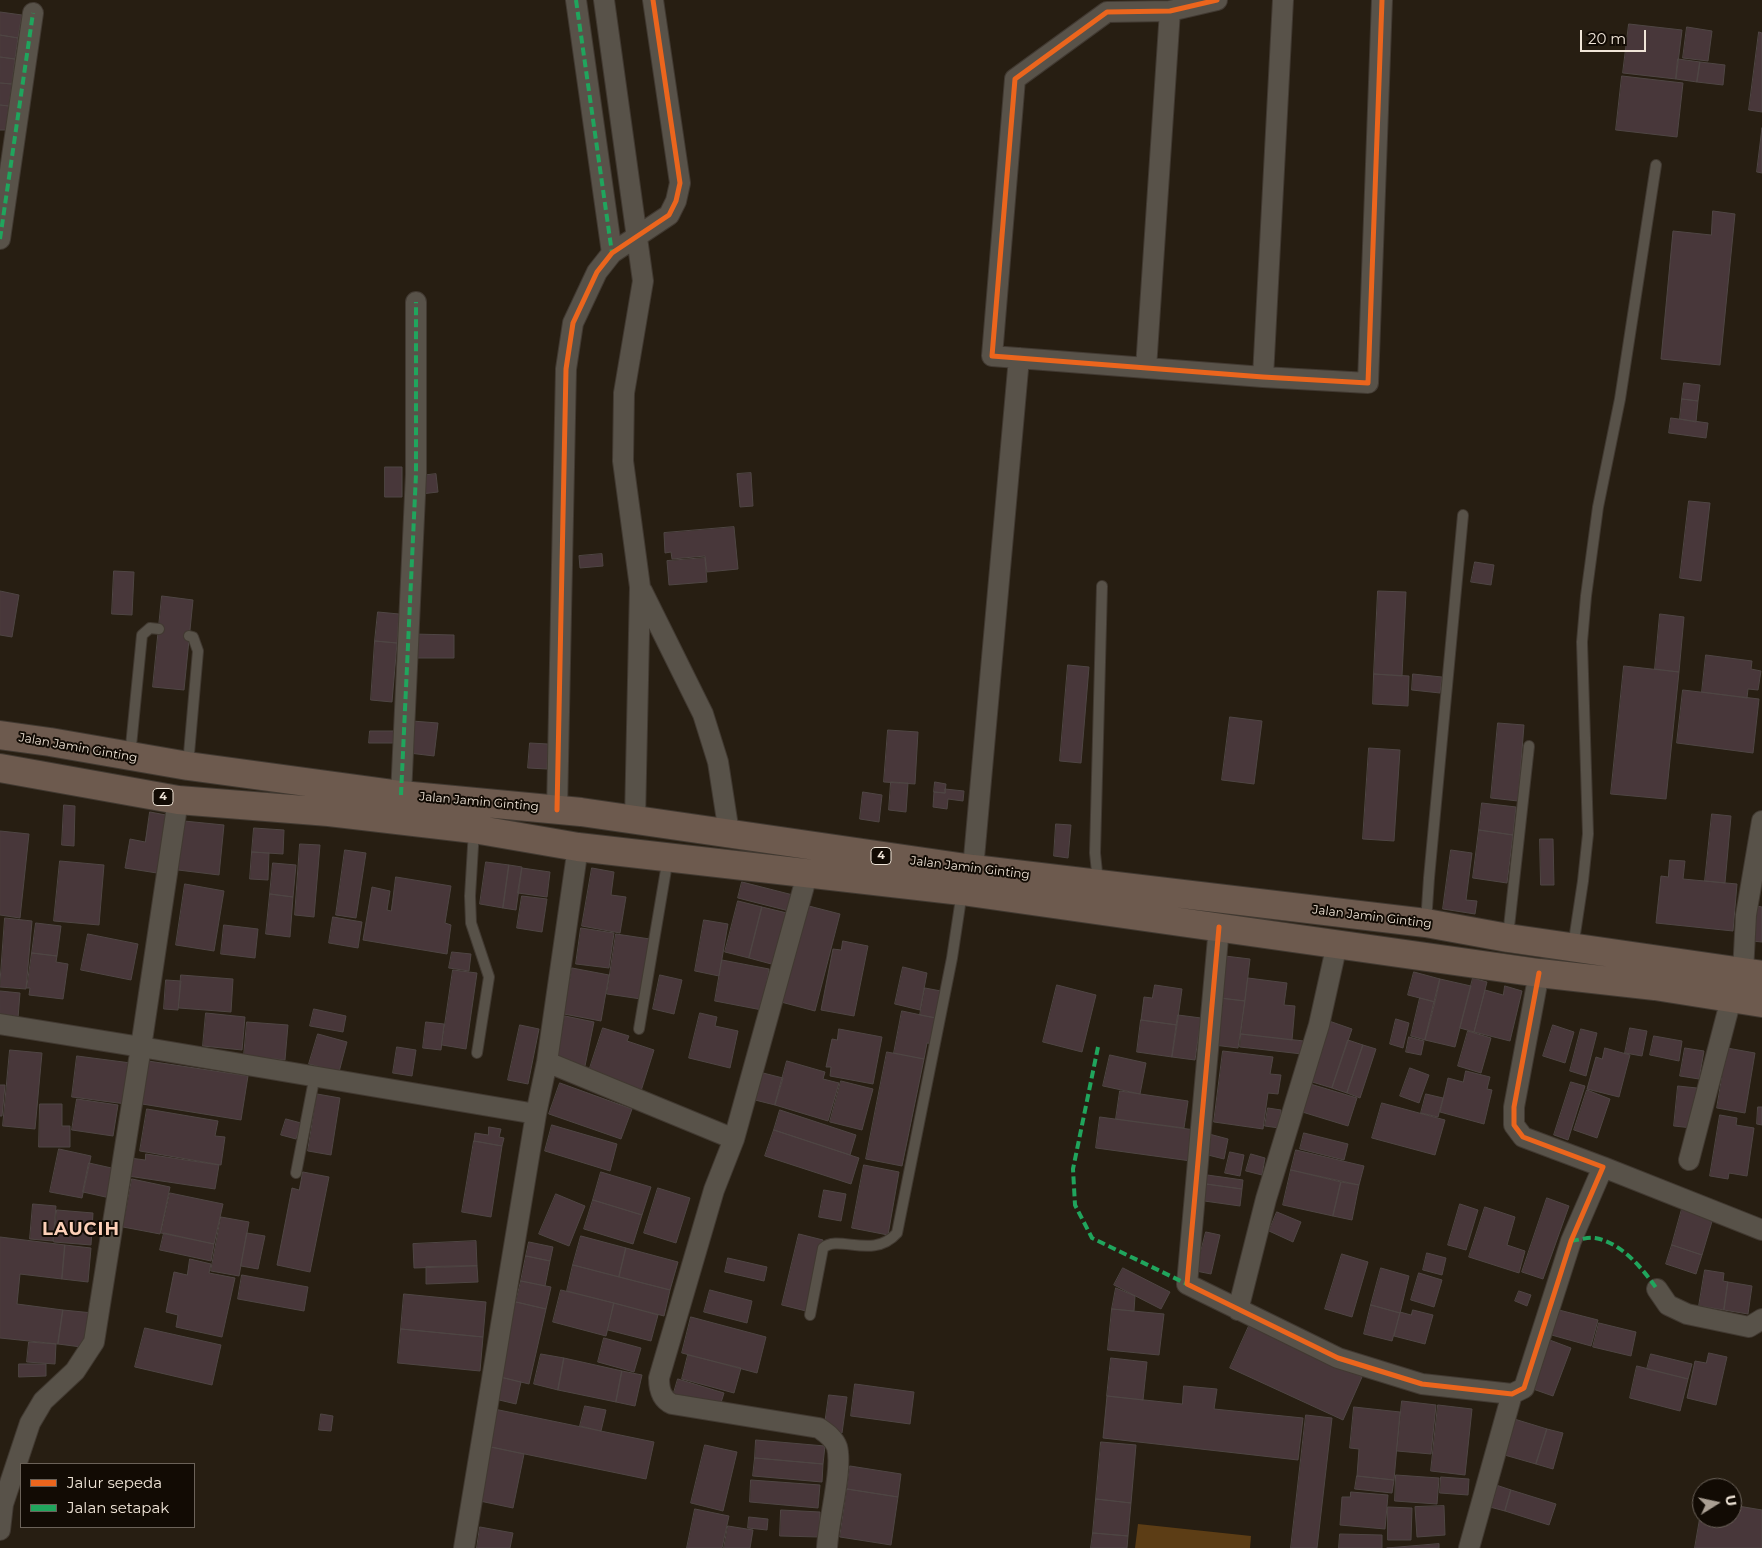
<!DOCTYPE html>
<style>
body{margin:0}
#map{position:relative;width:1762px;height:1548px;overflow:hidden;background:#271e12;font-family:Montserrat,sans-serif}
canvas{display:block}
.legend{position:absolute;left:20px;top:1463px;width:175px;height:65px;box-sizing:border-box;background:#120b04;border:1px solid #6b6259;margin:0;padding:6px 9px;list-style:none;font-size:15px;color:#f0e5d8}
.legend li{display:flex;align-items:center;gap:10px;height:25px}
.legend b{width:25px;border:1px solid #6b6259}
.north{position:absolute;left:1692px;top:1478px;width:50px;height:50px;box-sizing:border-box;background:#120b04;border:1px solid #6b6259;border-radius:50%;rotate:80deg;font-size:14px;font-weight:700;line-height:20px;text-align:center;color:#f0e5d8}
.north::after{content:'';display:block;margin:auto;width:18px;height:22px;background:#aa9f93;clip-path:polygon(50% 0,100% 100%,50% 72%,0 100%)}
.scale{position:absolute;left:1580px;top:30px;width:66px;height:22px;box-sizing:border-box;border:2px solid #f0e5d8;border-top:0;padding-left:6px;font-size:15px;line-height:18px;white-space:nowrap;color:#f0e5d8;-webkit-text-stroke:4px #120b04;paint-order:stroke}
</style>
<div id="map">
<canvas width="1762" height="1548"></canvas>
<ul class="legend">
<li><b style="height:6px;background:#eb651d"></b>Jalur sepeda</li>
<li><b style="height:6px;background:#20a55d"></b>Jalan setapak</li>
</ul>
<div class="north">U</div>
<div class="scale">20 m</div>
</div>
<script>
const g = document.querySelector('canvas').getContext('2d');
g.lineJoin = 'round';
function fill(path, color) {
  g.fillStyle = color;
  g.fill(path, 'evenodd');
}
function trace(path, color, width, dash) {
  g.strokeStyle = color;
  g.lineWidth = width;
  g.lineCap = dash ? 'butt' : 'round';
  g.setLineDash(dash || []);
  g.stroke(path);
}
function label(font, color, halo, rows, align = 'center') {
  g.font = font + ' Montserrat,sans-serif';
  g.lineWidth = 4;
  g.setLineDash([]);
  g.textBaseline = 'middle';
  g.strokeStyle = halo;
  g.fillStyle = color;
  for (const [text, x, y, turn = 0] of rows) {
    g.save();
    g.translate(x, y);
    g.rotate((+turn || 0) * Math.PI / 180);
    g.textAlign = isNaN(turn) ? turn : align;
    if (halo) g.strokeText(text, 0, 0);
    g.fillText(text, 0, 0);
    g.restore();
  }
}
fill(new Path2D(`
 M1138 1524 1251 1536 1250 1548H1135Z`), '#5c3d15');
const building = new Path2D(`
 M0 12 22 15 18 38 0 35Z
 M1629 24 1682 30 1676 79 1623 73Z
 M1687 27 1712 31 1708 61 1683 58Z
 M1759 32 1762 33V112L1749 110Z
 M0 35 18 38 15 59 0 57Z
 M0 57 15 59 12 84 0 83Z
 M1678 59 1700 62 1697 82 1676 79Z
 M1700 62 1725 65 1723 85 1697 82Z
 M1622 76 1683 83 1677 137 1616 130Z
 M0 83 12 84 9 106 0 105Z
 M0 105 9 106 6 130H0Z
 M1762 128V173L1757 172Z
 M1713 211 1735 214 1720 365 1661 359 1673 231 1711 235Z
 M1684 383 1700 385 1698 401 1682 399Z
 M1682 399 1698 401 1696 422 1680 419Z
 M1671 418 1708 423 1706 438 1669 433Z
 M385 467H402V497H385Z
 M751 473 753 506 740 507 737 474Z
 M436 474 438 492 421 494 420 476Z
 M1689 501 1710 503 1701 581 1680 578Z
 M734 527 738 569 707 572 705 556 672 559 671 552 665 553 664 533Z
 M602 554 603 566 580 568 579 556Z
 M705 558 707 582 669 585 667 561Z
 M1475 562 1494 565 1491 585 1471 582Z
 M114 571 134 572 132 615 112 614Z
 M0 591 19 595 12 637 0 635Z
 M1378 591 1406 592 1402 676 1374 674Z
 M162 596 193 600 184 690 153 687Z
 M378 612 399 614 397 643 375 641Z
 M1660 614 1684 617 1679 672 1655 669Z
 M413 634 454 635V658H413Z
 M375 641 397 643 392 702 371 700Z
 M1706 655 1752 661 1751 669 1761 671 1758 690 1748 689 1747 698 1702 692Z
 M1068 665 1089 667 1081 763 1060 761Z
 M1624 666 1679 672 1666 799 1611 794Z
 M1374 674 1409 676 1408 706 1373 704Z
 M1413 674 1442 677 1440 693 1412 690Z
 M1683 690 1759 699 1753 753 1677 743Z
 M1230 717 1262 721 1254 784 1222 780Z
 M412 721 438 723 434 756 409 753Z
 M1498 723 1524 725 1518 801 1491 798Z
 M888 730 918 732 915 784 884 782Z
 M370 731H397V743H369Z
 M530 743 548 744 547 769 528 768Z
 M1369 748 1400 750 1394 841 1363 839Z
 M891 782 908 783 906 812 889 810Z
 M935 782 946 784 945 793 934 792Z
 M945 789 964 791 963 801 948 799 947 809 933 807 934 792 945 793Z
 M863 792 882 795 879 822 860 819Z
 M1482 803 1516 807 1513 835 1479 830Z
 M64 805 75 806 74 846 62 845Z
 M150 812 166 815 157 873 125 868 130 839 145 842Z
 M1712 814 1731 816 1725 883 1705 881Z
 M184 821 224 825 219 875 178 870Z
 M1056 824 1071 825 1068 858 1054 856Z
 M254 828 284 830 283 854 252 852Z
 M1479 830 1513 835 1507 883 1473 878Z
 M0 831 29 834 20 918 0 915Z
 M1540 839H1553L1554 885H1541Z
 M300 844 320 845 314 917 295 915Z
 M345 850 366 853 356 918 336 915Z
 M1451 850 1472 853 1466 900 1477 901 1475 914 1443 909Z
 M252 852 269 853 268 880 250 879Z
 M1670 860 1685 861 1683 879 1737 884 1733 931 1656 923 1661 876 1668 877Z
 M60 861 104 865 99 925 54 921Z
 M486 862 509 865 503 908 480 904Z
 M273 863 296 865 293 897 270 894Z
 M509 865 522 867 516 910 503 908Z
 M522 868 550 872 547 897 518 893Z
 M592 868 614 872 611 895 626 897 620 933 582 926Z
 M396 877 451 886 445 923 451 925 447 954 363 940 372 887 390 891 387 910 391 911Z
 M742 882 793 895 789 911 738 898Z
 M185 884 224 891 214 951 176 945Z
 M270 894 293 897 290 937 266 934Z
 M522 896 547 899 542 932 517 928Z
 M738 901 762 907 749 958 725 952Z
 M805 905 840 914 815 1011 781 1002Z
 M1757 906 1762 907V942L1752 941Z
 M762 907 787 913 775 965 749 958Z
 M333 917 362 922 358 948 329 943Z
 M5 918 32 921 26 989 0 987Z
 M704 920 728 924 719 976 695 971Z
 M36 923 61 926 57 956 32 953Z
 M224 925 258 929 255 958 221 954Z
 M581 928 614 933 609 968 576 964Z
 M88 934 138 944 131 980 81 970Z
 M616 934 650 939 641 999 607 994Z
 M843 941 868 946 854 1016 821 1010 833 949 841 950Z
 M452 952 471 954 469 971 449 968Z
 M32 953 57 956 56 962 68 964 63 999 29 995 30 988H27Z
 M1225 956 1250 959 1245 1001 1220 998Z
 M722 960 769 969 762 1010 715 1001Z
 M903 967 927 973 920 1010 895 1004Z
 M572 968 609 975 601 1021 564 1014Z
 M453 970 477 973 466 1049 442 1045Z
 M1414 972 1440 979 1435 1002 1408 995Z
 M181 975 233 979 231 1012 179 1008Z
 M660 975 682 980 674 1014 653 1009Z
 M1248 978 1287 983 1284 1005 1295 1006 1292 1040 1241 1034Z
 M1473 978 1487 982 1474 1032 1460 1028Z
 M1440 979 1471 986 1455 1047 1425 1040Z
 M166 980 181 981 178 1010 164 1009Z
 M1057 985 1096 995 1082 1052 1043 1042Z
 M1155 985 1182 989 1177 1025 1141 1020 1144 997 1152 998Z
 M1505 986 1522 991 1510 1041 1474 1032 1485 990 1503 995Z
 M925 988 941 991 936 1018 920 1015Z
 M0 991 20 993 18 1018 0 1016Z
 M1220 998 1245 1001 1238 1048 1214 1045Z
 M1420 998 1435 1002 1425 1040 1411 1036Z
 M314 1009 346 1016 343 1032 310 1026Z
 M902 1011 940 1019 935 1044 927 1043 924 1059 894 1053Z
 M206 1013 245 1017 242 1050 203 1046Z
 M700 1013 717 1017 715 1026 738 1031 730 1068 689 1058Z
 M1178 1015 1201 1018 1195 1060 1172 1057Z
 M565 1016 594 1022 585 1066 556 1059Z
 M1396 1019 1409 1023 1403 1048 1390 1044Z
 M1141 1020 1177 1025 1172 1057 1137 1052Z
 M1329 1021 1352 1029 1332 1088 1309 1081Z
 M247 1022 288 1025 285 1060 244 1056Z
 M426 1022 444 1024 441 1050 423 1048Z
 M520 1025 539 1029 528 1084 508 1080Z
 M1553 1025 1574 1032 1565 1063 1543 1056Z
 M603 1028 629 1036 627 1041 654 1050 641 1091 588 1074Z
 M1630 1028 1647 1031 1642 1056 1625 1053Z
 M839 1029 882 1037 873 1084 830 1076 831 1067H826L832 1039 837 1040Z
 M1581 1029 1597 1033 1586 1076 1570 1071Z
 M1468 1031 1491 1038 1481 1073 1458 1066Z
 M318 1034 347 1042 339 1072 309 1064Z
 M1241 1034 1304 1041 1302 1054 1240 1047Z
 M1654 1036 1682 1041 1679 1061 1650 1055Z
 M1409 1037 1424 1041 1421 1055 1406 1052Z
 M1348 1040 1363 1045 1347 1093 1332 1088Z
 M1363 1045 1376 1049 1360 1098 1347 1093Z
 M397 1047 416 1050 412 1076 393 1073Z
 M1605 1048 1630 1055 1619 1097 1587 1089 1596 1057 1602 1059Z
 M1685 1048 1704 1051 1699 1079 1680 1076Z
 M1727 1048 1755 1053 1745 1113 1717 1108Z
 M10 1050 42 1053 35 1129 3 1126Z
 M1223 1051 1273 1057 1270 1074 1281 1075 1278 1094 1268 1093 1263 1129 1214 1122Z
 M887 1052 924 1059 902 1166 866 1159Z
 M1110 1055 1146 1063 1140 1094 1103 1086Z
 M77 1056 131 1063 126 1104 72 1097Z
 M148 1061 248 1076 241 1120 142 1104Z
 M787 1061 825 1072 823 1079 839 1083 828 1121 775 1105Z
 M1410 1068 1429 1075 1419 1103 1400 1096Z
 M1466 1071 1490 1077 1487 1089 1492 1090 1484 1124 1440 1112 1448 1078 1463 1082Z
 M763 1073 783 1078 775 1105 755 1100Z
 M841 1081 873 1089 862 1130 830 1122Z
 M1571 1082 1585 1086 1568 1140 1554 1135Z
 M560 1083 632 1109 621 1139 549 1114Z
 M1307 1083 1357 1098 1348 1126 1299 1111Z
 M0 1085H5L2 1116H0Z
 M1678 1086 1697 1088 1692 1128 1674 1126Z
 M1587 1090 1610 1099 1597 1138 1574 1130Z
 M1120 1091 1188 1101 1184 1128 1116 1119Z
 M317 1094 340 1098 331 1155 308 1151Z
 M1426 1094 1443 1098 1438 1117 1421 1113Z
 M77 1099 118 1105 113 1136 72 1130Z
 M1382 1103 1445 1120 1435 1155 1372 1138Z
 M40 1104H62V1126H70V1147H39Z
 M1758 1107H1762V1125L1757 1124Z
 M1268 1108 1281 1110 1279 1128 1265 1126Z
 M147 1109 218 1121 215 1136 225 1137 221 1165 140 1151Z
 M780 1110 856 1135 850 1155 774 1130Z
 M1720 1115 1737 1118 1736 1125 1754 1128 1747 1176 1729 1173 1728 1179 1710 1176Z
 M1100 1117 1195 1130 1191 1161 1096 1148Z
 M286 1119 301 1123 296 1139 281 1135Z
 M552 1125 617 1144 610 1171 545 1151Z
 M489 1127 501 1129 499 1137 504 1138 502 1146 474 1141 475 1133 488 1135Z
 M774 1130 859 1158 851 1184 765 1156Z
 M1304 1133 1348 1144 1344 1160 1300 1149Z
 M1209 1134 1228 1139 1224 1159 1204 1154Z
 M474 1141 502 1146 491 1217 462 1212Z
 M59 1149 91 1156 82 1198 50 1192Z
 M1296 1150 1364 1166 1359 1185 1291 1170Z
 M1230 1152 1244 1155 1240 1176 1225 1173Z
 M146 1154 219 1165 215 1189 128 1176 130 1158 145 1160Z
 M1251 1154 1265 1158 1262 1175 1246 1171Z
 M89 1163 116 1169 110 1198 83 1192Z
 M864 1165 899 1172 888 1235 852 1228Z
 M1291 1170 1341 1182 1333 1216 1283 1205Z
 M303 1172 329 1177 310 1272 277 1265 292 1188 299 1190Z
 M601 1172 651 1187 642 1215 593 1200Z
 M1200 1174 1243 1180 1242 1189 1199 1183Z
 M132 1179 170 1187 160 1234 123 1227Z
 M1341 1182 1359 1185 1352 1220 1333 1216Z
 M1199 1183 1242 1189 1240 1206 1197 1200Z
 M658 1188 690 1198 676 1243 644 1233Z
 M824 1190 846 1194 841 1221 819 1217Z
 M170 1193 223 1204 214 1244 161 1233Z
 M556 1194 585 1206 569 1246 539 1234Z
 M1547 1198 1569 1206 1543 1279 1522 1272Z
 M593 1200 642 1215 633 1244 584 1229Z
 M33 1204 56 1206 53 1241 30 1239Z
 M1460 1204 1478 1210 1466 1250 1448 1245Z
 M1485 1207 1515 1217 1507 1245 1525 1251 1519 1273 1469 1257Z
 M1682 1209 1713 1218 1702 1255 1672 1245Z
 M57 1210 93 1213 91 1245 54 1242Z
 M1277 1212 1301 1222 1293 1242 1269 1231Z
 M221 1217 249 1222 239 1276 211 1271Z
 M1206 1232 1220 1235 1211 1274 1196 1271Z
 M164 1233 214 1244 211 1261 160 1250Z
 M247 1233 265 1236 258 1269 241 1266Z
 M799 1234 823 1240 806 1311 782 1305Z
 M581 1236 626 1248 619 1277 573 1265Z
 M0 1237 65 1245 62 1279 20 1274 17 1304 63 1310 58 1344 0 1338Z
 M476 1241 477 1266 414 1268 413 1244Z
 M529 1242 553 1247 550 1261 526 1256Z
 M65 1245 91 1248 88 1282 62 1279Z
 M1672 1245 1702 1255 1696 1274 1666 1264Z
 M626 1248 678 1262 670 1290 619 1277Z
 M1427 1253 1446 1258 1442 1275 1423 1270Z
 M1342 1254 1368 1262 1352 1317 1325 1309Z
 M526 1256 550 1261 545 1286 521 1281Z
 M728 1258 767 1267 764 1281 725 1272Z
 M190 1259 211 1264 209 1273 235 1278 222 1337 176 1327 178 1315 166 1312 174 1272 187 1275Z
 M573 1265 670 1290 664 1316 567 1291Z
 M477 1266 478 1282 426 1284V1267Z
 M1123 1268 1170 1292 1161 1309 1114 1285Z
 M1381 1268 1409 1276 1400 1313 1371 1305Z
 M1705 1270 1724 1273 1723 1281 1728 1282 1724 1310 1699 1306Z
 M1419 1273 1442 1280 1434 1307 1411 1300Z
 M242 1275 308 1287 304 1311 238 1299Z
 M521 1281 551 1287 546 1309 516 1302Z
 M1728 1282 1752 1286 1748 1314 1724 1310Z
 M1116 1288 1135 1296 1134 1311 1112 1309Z
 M561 1290 614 1303 606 1336 553 1322Z
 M710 1290 752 1301 747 1323 704 1312Z
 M1519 1291 1531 1295 1527 1306 1515 1301Z
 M404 1294 486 1302 483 1337 401 1329Z
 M516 1302 546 1309 529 1384 500 1377Z
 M614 1303 658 1315 651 1341 608 1330Z
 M1371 1305 1400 1313 1392 1341 1364 1334Z
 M1112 1309 1164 1314 1159 1355 1108 1350Z
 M1555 1309 1598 1320 1591 1346 1548 1334Z
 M63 1310 93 1313 89 1348 58 1344Z
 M1413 1310 1433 1315 1425 1344 1394 1336 1400 1312 1411 1315Z
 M691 1317 766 1337 757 1373 682 1353Z
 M1599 1323 1636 1332 1631 1356 1593 1347Z
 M1249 1326 1362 1377 1343 1420 1230 1368Z
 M145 1328 221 1345 212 1385 135 1367Z
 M401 1329 483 1337 480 1371 398 1363Z
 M604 1338 641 1348 634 1372 598 1362Z
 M1547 1339 1571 1348 1553 1396 1530 1388Z
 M29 1342 56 1344 55 1364 27 1362Z
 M1709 1353 1727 1357 1716 1405 1687 1398 1695 1361 1706 1363Z
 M541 1354 564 1358 558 1390 534 1384Z
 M1651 1354 1692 1364 1688 1379 1647 1369Z
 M688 1355 741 1368 734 1393 682 1379Z
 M564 1358 622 1371 616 1402 558 1390Z
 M1111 1358 1147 1362 1143 1400 1107 1396Z
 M19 1364H46V1376L19 1377Z
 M1637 1366 1688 1379 1680 1411 1630 1398Z
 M622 1371 642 1375 635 1406 616 1402Z
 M500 1377 521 1382 516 1404 495 1399Z
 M678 1379 724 1393 719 1409 673 1396Z
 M855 1384 914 1392 910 1424 851 1416Z
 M1184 1386 1217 1389 1214 1409 1303 1418 1298 1460 1103 1438 1107 1396 1182 1404Z
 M829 1395 847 1397 842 1433 824 1431Z
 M1402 1401 1436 1405 1431 1454 1397 1451Z
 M1438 1405 1472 1409 1465 1475 1431 1471Z
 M585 1406 606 1410 601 1431 580 1426Z
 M1354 1407 1400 1412 1394 1480 1357 1476 1359 1449 1350 1448Z
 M494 1409 654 1442 646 1479 486 1446Z
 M321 1414 333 1416 331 1431 319 1430Z
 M1306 1415 1332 1418 1317 1548H1291Z
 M1511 1418 1547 1429 1536 1464 1501 1454Z
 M1547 1429 1563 1433 1553 1469 1536 1464Z
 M756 1440 825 1446 823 1464 755 1458Z
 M1101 1442 1136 1445 1131 1503 1096 1499Z
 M705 1445 737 1452 723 1511 691 1503Z
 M486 1446 524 1454 513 1508 475 1500Z
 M755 1458 823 1464 822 1482 753 1476Z
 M850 1466 901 1474 898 1497 847 1489Z
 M1396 1475 1439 1478 1437 1504 1395 1501Z
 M1357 1476 1394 1480 1392 1493 1355 1489Z
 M1441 1477 1469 1479 1468 1495 1440 1493Z
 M751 1480 820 1485 818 1508 750 1502Z
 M1493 1484 1511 1490 1505 1511 1486 1506Z
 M847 1489 898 1497 891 1545 840 1537Z
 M1511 1490 1556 1504 1549 1525 1505 1511Z
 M1351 1492 1388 1495 1385 1529 1340 1525 1342 1497H1350Z
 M1096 1499 1131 1503 1128 1536 1093 1533Z
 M1702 1505V1518H1732V1505L1762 1510V1548H1695Z
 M1444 1506 1445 1535 1417 1537 1415 1507Z
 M1388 1507 1412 1508 1411 1540H1388Z
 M695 1509 729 1516 722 1548H687Z
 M781 1510 820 1512 819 1537 780 1536Z
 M749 1517 768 1519 767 1530 748 1528Z
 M728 1526 753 1530 750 1548H724Z
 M480 1527 513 1533 510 1548H477Z
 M1093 1533 1128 1536 1127 1548H1091Z
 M1340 1534 1382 1535V1548H1339Z
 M1439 1544V1548H1387Z`);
fill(building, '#48373a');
trace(building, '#4f4644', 1);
const lane = new Path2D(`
 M130 756 142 635 150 628 159 629
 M188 765 198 651 193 637 189 636
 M474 830 470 896 471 923 489 977 477 1053
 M1098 882 1095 853 1102 586
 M1426 923 1429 878 1463 515
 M1508 936 1529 746
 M1573 947 1583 881 1588 834 1582 642 1586 596 1598 507 1620 399 1656 165
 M639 1029 668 858
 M296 1173 315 1075
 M810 1315 823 1248C839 1234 873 1260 897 1233L952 958 962 892`);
const street = new Path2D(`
 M576 0 612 253
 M604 0 643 281 624 393 623 461 640 587 635 820
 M1217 0 1170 11 1107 12 1015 79 992 356 1263 377 1368 383 1382 0
 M0 239 33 13
 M1146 368 1170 11
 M1263 377 1283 0
 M642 591 703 714 718 762 729 833
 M401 795 416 474V302
 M178 800 141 1047 536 1114
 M557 810 566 369 573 323 597 272 612 253 669 215 676 201 680 183 653 0
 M973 869 1019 358
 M807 875 734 1139 714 1190 659 1378C659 1389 661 1399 672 1404L819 1428C826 1433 834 1438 837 1447 843 1469 828 1522 827 1548
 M1219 927 1187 1284 1338 1358 1422 1384 1512 1394 1524 1388 1571 1241 1603 1167 1523 1137 1514 1125V1107L1539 973
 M1743 972 1746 915 1762 821
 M0 1024 141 1047 94 1342 75 1371 43 1401 30 1423 3 1504 0 1530
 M547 1062 734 1139
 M1689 1160 1731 999
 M1603 1167 1762 1230
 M1657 1289 1668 1305 1687 1314 1749 1327 1762 1319
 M1238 1310 1266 1199 1319 1025 1337 944
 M464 1548 536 1114 547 1062 578 847
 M1469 1548 1512 1394`);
const highway = new Path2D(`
 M0 735 50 742 188 766 401 795 581 812 973 869 1426 923 1508 938 1762 975
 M0 768 178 800 329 812 474 829 578 847 962 891 1539 973 1655 986 1762 1003`);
trace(lane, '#413931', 12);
trace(street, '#413931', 22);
trace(highway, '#413931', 30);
trace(lane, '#585249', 10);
trace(street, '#585249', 20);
trace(highway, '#6d5a4e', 28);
trace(new Path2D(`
 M576 0 612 253
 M0 239 33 13
 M401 795 416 474V302
 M1098 1047 1073 1169 1075 1205 1092 1238 1187 1284
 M1571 1241C1579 1240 1588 1237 1595 1238 1622 1243 1642 1268 1657 1289`), '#20a55d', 4, [8, 4]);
trace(new Path2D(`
 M1217 0 1170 11 1107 12 1015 79 992 356 1263 377 1368 383 1382 0
 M557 810 566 369 573 323 597 272 612 253 669 215 676 201 680 183 653 0
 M1219 927 1187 1284 1338 1358 1422 1384 1512 1394 1524 1388 1571 1241 1603 1167 1523 1137 1514 1125V1107L1539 973`), '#eb651d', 5);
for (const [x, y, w] of [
 [163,797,20],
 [881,856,20]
]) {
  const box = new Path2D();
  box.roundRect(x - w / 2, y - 8.5, w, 17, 4);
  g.fillStyle = '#120b04';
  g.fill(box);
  trace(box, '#f0e5d8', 1);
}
label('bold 11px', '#f0e5d8', null, [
 ["4",163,797],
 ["4",881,856]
]);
label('12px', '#f0e5d8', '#120b04', [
 ["Jalan Jamin Ginting",78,748,10],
 ["Jalan Jamin Ginting",479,802,5],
 ["Jalan Jamin Ginting",970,868,7],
 ["Jalan Jamin Ginting",1372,917,7]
]);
g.letterSpacing = '1px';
label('bold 18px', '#fdd0b8', '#120b04', [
 ["LAUCIH",81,1230]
]);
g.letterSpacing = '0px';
</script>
